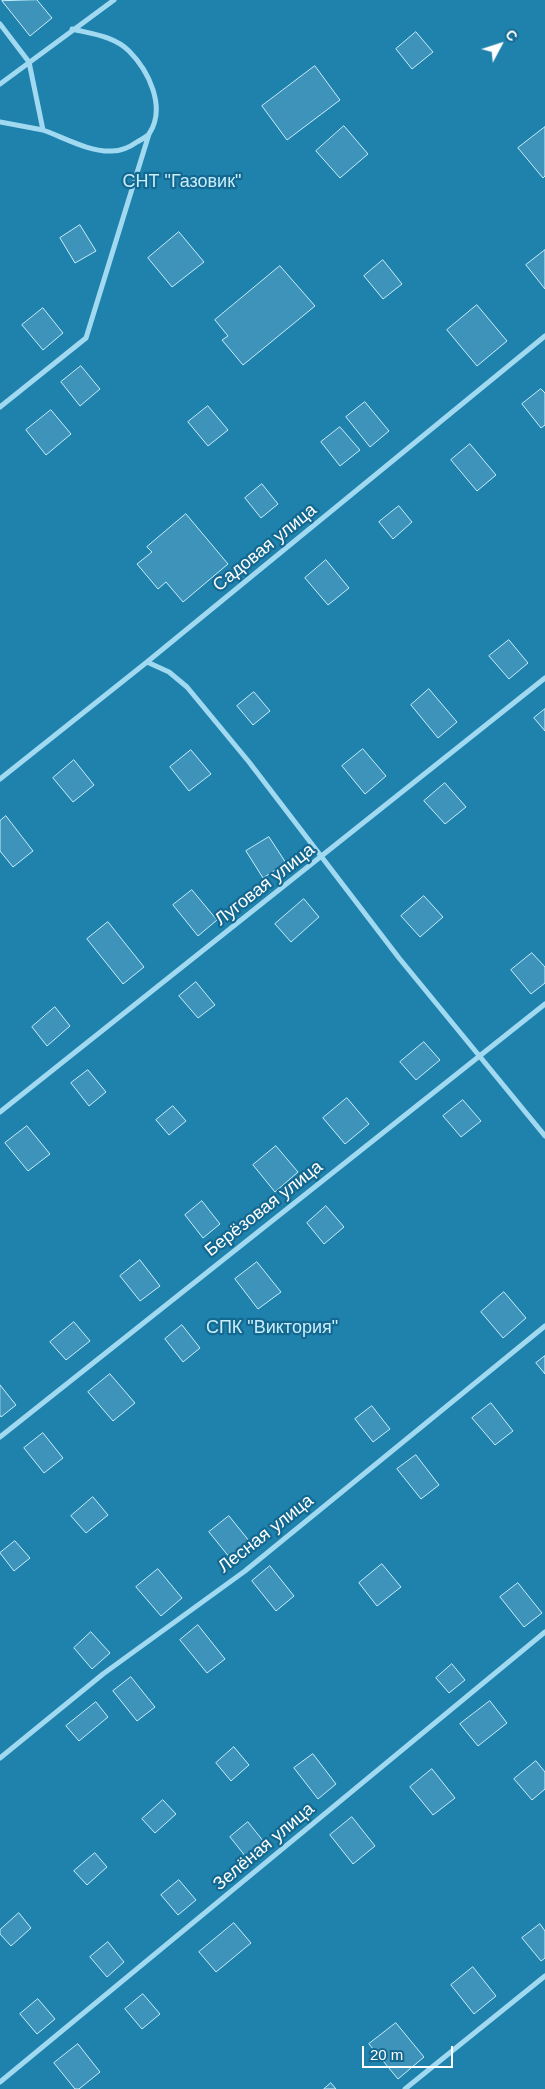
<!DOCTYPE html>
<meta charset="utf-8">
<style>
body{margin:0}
#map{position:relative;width:545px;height:2089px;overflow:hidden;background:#146991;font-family:Helvetica,sans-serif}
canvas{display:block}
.north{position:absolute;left:475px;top:20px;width:50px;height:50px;-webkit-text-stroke:4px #146991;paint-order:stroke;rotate:50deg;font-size:14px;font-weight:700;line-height:20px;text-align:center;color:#fff}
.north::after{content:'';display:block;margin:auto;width:18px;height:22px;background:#fff;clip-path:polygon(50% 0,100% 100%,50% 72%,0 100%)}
.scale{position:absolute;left:362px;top:2046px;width:91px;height:22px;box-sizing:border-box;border:2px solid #fff;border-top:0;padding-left:6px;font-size:15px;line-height:18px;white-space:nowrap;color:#fff;-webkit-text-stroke:4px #146991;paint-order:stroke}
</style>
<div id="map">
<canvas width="545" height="2089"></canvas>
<div class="north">С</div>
<div class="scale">20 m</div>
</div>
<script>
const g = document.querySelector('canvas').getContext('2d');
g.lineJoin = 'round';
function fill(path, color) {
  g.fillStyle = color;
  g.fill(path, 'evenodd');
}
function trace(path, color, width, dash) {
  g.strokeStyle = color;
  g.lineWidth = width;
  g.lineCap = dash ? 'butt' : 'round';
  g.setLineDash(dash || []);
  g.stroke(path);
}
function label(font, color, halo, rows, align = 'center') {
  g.font = font + ' Helvetica,sans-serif';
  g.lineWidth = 4.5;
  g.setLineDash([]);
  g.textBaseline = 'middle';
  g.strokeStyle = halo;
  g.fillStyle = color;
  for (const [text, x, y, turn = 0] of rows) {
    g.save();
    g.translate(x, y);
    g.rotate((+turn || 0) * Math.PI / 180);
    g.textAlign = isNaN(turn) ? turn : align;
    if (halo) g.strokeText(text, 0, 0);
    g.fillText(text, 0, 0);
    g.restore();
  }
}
fill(new Path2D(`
 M0 0H545V2089H0Z`), '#1f82ad');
const building = new Path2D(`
 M37 0 52 18 30 36 2 1Z
 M416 32 433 52 412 69 396 49Z
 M315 66 340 100 287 140 262 106Z
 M344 126 368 154 340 178 316 151Z
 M545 127V176L543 178 518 148Z
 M80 225 96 251 75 263 60 238Z
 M179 232 204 262 172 287 148 258Z
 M545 250V289L526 265Z
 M383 260 402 284 383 299 364 276Z
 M280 266 315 306 243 365 222 340 228 336 215 320Z
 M477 305 507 341 477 366 447 330Z
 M43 308 63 333 43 350 22 325Z
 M81 366 100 389 80 406 61 382Z
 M541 389 545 393V425L541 428 522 404Z
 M365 402 389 431 370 447 346 417Z
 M208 406 228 430 208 446 188 422Z
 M51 410 71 434 46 455 26 430Z
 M340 427 360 450 340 466 321 442Z
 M470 444 496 475 477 491 451 460Z
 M262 484 278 504 261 518 245 498Z
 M399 506 412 522 393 539 379 522Z
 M186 514 228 564 183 602 166 582 158 589 137 564 152 552 147 547Z
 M326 560 349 588 328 605 305 578Z
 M509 640 528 663 509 679 489 656Z
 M429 689 457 722 438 738 411 705Z
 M254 692 270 711 253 725 237 706Z
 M545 709V731L534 718Z
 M363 749 386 776 365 794 342 766Z
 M191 750 211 774 189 791 170 767Z
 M74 760 94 785 73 802 53 778Z
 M445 783 466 807 445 824 424 801Z
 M6 816 33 851 13 867 0 851V821Z
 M269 837 286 863 263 878 246 851Z
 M192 890 217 920 198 936 173 905Z
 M424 896 443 917 420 937 401 916Z
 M304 899 319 917 291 942 275 924Z
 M108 922 144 967 123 984 87 939Z
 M532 953 545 967V983L531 994 511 970Z
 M196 982 215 1005 198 1018 179 996Z
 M55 1007 70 1026 47 1046 32 1027Z
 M424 1042 440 1060 416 1080 400 1062Z
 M88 1070 106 1092 89 1106 71 1083Z
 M347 1098 369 1124 345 1144 323 1118Z
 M463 1100 481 1121 461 1137 443 1116Z
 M173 1106 186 1121 169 1135 156 1120Z
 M27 1126 50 1154 28 1171 5 1143Z
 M276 1146 298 1172 275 1192 253 1165Z
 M202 1201 220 1224 203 1238 185 1215Z
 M326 1206 344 1227 324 1244 307 1223Z
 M140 1260 160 1286 140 1301 120 1276Z
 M257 1262 281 1292 258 1309 235 1279Z
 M504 1292 526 1318 503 1338 481 1312Z
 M74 1322 90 1341 66 1360 50 1342Z
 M182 1325 200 1348 183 1362 165 1339Z
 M545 1356V1374L536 1363Z
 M110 1374 135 1403 113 1421 88 1392Z
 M0 1385 16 1405 1 1417 0 1415Z
 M491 1403 513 1431 495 1445 472 1418Z
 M372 1406 390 1429 373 1442 355 1419Z
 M43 1433 63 1458 44 1473 24 1448Z
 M416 1455 439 1485 421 1499 397 1469Z
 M93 1497 108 1515 86 1533 71 1516Z
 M229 1516 250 1542 230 1558 209 1532Z
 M15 1541 30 1558 14 1571 0 1553Z
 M382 1564 401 1587 377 1606 359 1583Z
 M270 1566 294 1596 276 1611 252 1581Z
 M158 1569 182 1598 161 1616 136 1587Z
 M518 1583 542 1613 524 1627 500 1597Z
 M198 1625 225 1659 207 1673 180 1640Z
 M91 1632 110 1653 92 1669 74 1648Z
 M452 1664 465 1680 449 1693 436 1678Z
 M131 1677 155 1707 137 1721 113 1691Z
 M490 1701 507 1723 478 1746 460 1724Z
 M96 1702 108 1717 79 1741 66 1726Z
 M234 1747 249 1765 231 1781 216 1763Z
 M313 1754 336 1784 318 1799 294 1768Z
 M536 1761 545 1772V1789L532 1800 514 1779Z
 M432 1769 455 1798 433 1815 410 1787Z
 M163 1800 176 1814 155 1833 142 1819Z
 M352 1817 375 1846 353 1864 330 1835Z
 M248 1822 264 1842 246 1857 230 1837Z
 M95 1853 107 1867 87 1885 74 1871Z
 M179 1880 196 1900 178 1915 161 1895Z
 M19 1913 31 1928 11 1946 0 1934V1930Z
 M234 1923 251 1943 216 1972 199 1952Z
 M540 1924 545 1931V1958L541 1961 522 1938Z
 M108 1942 124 1962 107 1977 90 1957Z
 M473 1967 496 1996 474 2014 451 1985Z
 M143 1994 160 2014 142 2029 125 2009Z
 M38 1999 55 2019 37 2034 20 2014Z
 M396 2023 424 2057 398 2079 369 2044Z
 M78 2044 100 2072 79 2089H75L54 2063Z
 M331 2083 336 2089H324Z`);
fill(building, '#3d93b9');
trace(building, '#c8edfc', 1);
trace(new Path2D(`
 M0 24 29 62 43 130C65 138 89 152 112 151 120 151 130 147 137 142 140 140 147 137 149 134 167 107 148 70 129 51 114 36 92 34 72 29
 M0 84 114 0
 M0 122 43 130
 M0 407 86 338 149 134
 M147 662 169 672 187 687 249 762 399 958 545 1136
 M0 779 147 662 545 336
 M0 1112 545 678
 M0 1437 545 1004
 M0 1758 103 1674 245 1571 545 1326
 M0 2082 545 1632
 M405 2089 545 1976`), '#a1d9f1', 5);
label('18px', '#c8edfc', '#146991', [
 ["СНТ \"Газовик\"",182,182],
 ["СПК \"Виктория\"",272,1328]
]);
label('18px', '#fff', '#146991', [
 ["Садовая улица",265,548,-39],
 ["Луговая улица",265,885,-38],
 ["Берёзовая улица",264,1209,-38],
 ["Лесная улица",266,1534,-38],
 ["Зелёная улица",264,1847,-40]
]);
</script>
